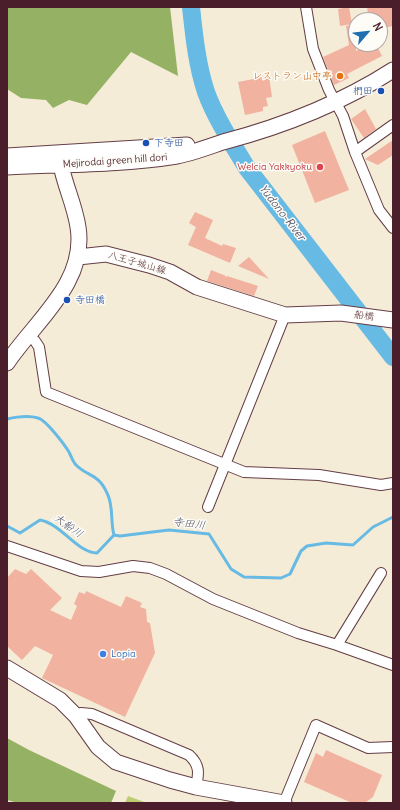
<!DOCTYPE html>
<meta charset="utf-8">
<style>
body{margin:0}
#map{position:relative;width:400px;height:810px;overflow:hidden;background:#f5ecd8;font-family:Delius,sans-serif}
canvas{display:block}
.frame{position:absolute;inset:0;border:8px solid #4a1f2b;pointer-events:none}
.north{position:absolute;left:348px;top:12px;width:40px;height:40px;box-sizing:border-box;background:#fdfcf7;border:1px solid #b5a4a5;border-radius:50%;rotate:62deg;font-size:11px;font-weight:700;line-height:16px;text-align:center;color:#4a1f2b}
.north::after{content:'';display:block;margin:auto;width:14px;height:18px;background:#1f6fb2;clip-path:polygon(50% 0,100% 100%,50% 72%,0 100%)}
</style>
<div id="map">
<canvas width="400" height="810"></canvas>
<div class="frame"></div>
<div class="north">N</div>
</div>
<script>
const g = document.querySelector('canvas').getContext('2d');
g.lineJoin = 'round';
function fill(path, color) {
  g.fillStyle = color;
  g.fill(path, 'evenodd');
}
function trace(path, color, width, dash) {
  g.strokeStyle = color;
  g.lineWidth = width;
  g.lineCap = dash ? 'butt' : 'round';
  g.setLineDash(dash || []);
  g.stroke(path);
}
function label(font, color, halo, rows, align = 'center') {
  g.font = font + ' Delius,"Klee One",sans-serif';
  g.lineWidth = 3;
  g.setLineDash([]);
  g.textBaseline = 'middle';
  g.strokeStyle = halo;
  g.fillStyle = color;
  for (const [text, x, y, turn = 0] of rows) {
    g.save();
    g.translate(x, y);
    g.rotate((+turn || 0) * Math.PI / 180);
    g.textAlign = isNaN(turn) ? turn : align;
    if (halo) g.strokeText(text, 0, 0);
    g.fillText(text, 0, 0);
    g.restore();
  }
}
fill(new Path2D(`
 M128 796 147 803H125Z`), '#bcce71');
fill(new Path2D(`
 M7 7H170L178 76 131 52 87 105 69 100 53 108 46 100 21 98 7 89Z
 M7 738 29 750 116 791 111 803H18L7 800Z`), '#95b163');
trace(new Path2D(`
 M7 419C16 417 28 415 38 418 46 420 64 444 69 452 71 456 73 462 76 465 88 477 98 473 107 493 114 506 110 521 114 535L120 536 169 530 209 534 231 569 244 577 281 578 290 574 301 551 307 546 326 543 353 545 373 527 393 517
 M7 526 20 533 40 520C62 524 76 552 97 553L114 535`), '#67bae3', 3);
trace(new Path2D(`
 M191 7C194 35 197 65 206 92 215 117 233 145 247 168L393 357`), '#67bae3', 18);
fill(new Path2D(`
 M349 7 352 24 340 26 338 9Z
 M367 7H393V26L380 29V20H369Z
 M356 24V51L371 44H376L382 56 347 74 349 78 334 85 323 57 349 45 346 26Z
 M269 76 272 97 266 98 268 106 263 107V111L245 115 238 82Z
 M365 109 376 129 364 138 351 119Z
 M325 131 349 190 315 203 292 145Z
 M393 140V155L378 165 365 159Z
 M195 212 213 220 205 238 222 246 223 244 236 248 230 263 188 245 196 227 189 223Z
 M249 257 269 279 238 266Z
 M211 270 226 276 225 278 227 276 258 286 254 296 207 281Z
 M15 569 26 574 31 569 62 598 50 610 71 620 77 606 74 604 79 592 85 594 86 591 121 607 126 596 142 603 140 607 146 609 147 622 150 623 155 653 125 717 42 678 53 655 35 646 22 660 7 646V578Z
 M326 750 382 775 373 797 365 803H352L304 782 316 753 323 757Z`), '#f1b29f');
const street = new Path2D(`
 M306 7 313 49 329 90 343 116 355 152 379 210 393 228
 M355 152 393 125
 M28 335 35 341 39 347 46 392 244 472 319 475 381 485 393 483
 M208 507 285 315
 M7 546 81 571 99 572 133 566 150 568 166 574 213 599 298 633 337 645 393 665
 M337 645 381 573
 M76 716 81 713 92 714 189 755C200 765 199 773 196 787
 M284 803 316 725 368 748 393 747`);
const secondary = new Path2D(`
 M7 156 187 145
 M7 167C63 164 121 165 177 156 192 153 208 147 223 142 284 126 340 104 393 70
 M78 257 106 254 149 265 170 272 197 287 285 315 341 313 393 320
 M7 363C35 321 87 283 78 227 74 201 61 178 59 153
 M7 668 60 700 76 716 98 747 116 762 170 780 196 787 284 803`);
trace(street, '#643e45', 12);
trace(secondary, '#643e45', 17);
trace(street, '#fff', 10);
trace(secondary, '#fff', 15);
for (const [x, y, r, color] of [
 [340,76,4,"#e8710a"],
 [381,91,4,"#1a4fb4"],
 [146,143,4,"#1a4fb4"],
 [320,167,4,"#e0444e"],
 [67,300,4,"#1a4fb4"],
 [103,654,4,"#3f7fe0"]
]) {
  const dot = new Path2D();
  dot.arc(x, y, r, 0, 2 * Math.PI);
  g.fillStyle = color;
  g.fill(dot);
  trace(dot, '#fdfcf7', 1.5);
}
label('10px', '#c56008', '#fdfcf7', [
 ["レストラン山中亭",332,76]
], 'right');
label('10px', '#164399', '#fdfcf7', [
 ["椚田",373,91,"right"],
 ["下寺田",154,143],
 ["寺田橋",75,300]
], 'left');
label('10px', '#4a1f2b', '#fdfcf7', [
 ["Mejirodai green hill dori",115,161,-4],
 ["八王子城山線",137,263,16],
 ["船橋",364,316,7]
]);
label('10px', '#be3a42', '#fdfcf7', [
 ["Welcia Yakkyoku",312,167]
], 'right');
label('10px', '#366cbe', '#fdfcf7', [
 ["Lopia",111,654]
], 'left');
label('italic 11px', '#54556b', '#fdfcf7', [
 ["Yudono-River",282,213,52],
 ["寺田川",189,524,7],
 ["大船川",68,526,35]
]);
</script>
